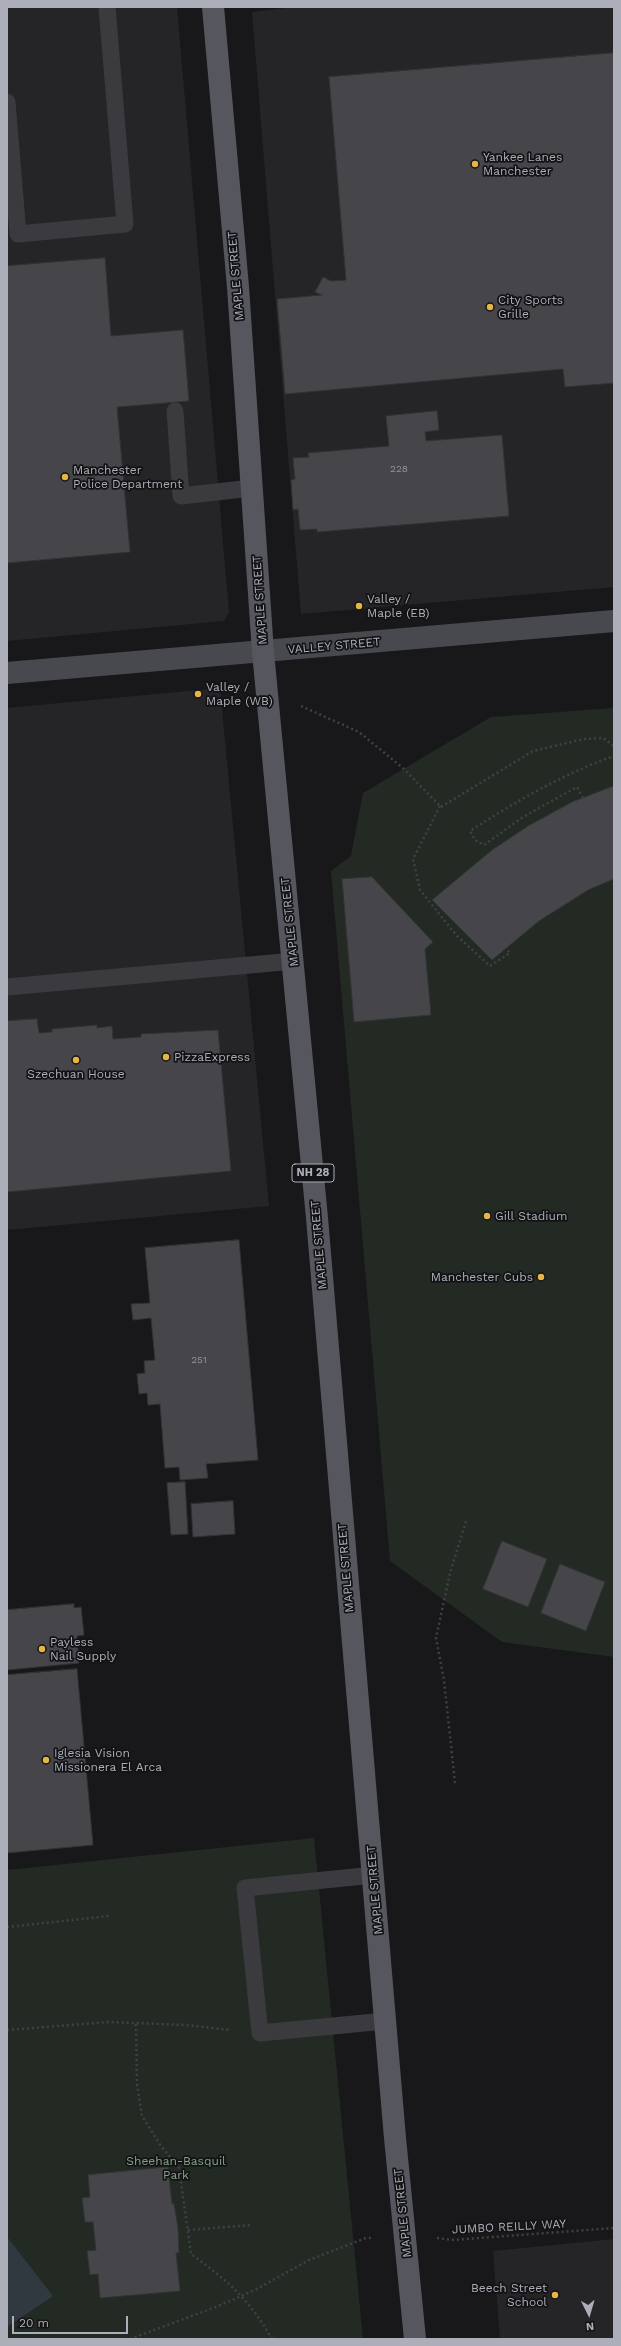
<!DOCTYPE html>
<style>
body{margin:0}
#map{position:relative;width:621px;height:2346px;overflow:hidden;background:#18181a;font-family:"Work Sans",sans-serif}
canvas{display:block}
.frame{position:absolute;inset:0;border:8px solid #acafb9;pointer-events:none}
.north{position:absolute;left:569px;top:2294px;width:40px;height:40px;-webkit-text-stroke:3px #131315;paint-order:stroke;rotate:175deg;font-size:11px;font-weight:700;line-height:16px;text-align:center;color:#acafb9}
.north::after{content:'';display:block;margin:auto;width:14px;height:18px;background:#acafb9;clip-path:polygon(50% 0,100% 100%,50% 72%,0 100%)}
.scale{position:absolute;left:12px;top:2316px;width:116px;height:18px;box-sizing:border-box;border:2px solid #acafb9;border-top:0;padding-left:5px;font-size:12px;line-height:14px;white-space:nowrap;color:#acafb9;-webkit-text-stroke:3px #131315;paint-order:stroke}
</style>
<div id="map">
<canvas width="621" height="2346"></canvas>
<div class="frame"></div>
<div class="north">N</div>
<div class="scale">20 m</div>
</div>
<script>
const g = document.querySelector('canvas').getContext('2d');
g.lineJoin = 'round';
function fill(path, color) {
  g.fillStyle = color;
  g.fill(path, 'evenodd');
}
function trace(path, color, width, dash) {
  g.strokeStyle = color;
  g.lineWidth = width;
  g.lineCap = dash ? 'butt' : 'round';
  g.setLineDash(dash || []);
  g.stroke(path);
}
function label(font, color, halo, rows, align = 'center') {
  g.font = font + ' "Work Sans",sans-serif';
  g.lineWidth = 3.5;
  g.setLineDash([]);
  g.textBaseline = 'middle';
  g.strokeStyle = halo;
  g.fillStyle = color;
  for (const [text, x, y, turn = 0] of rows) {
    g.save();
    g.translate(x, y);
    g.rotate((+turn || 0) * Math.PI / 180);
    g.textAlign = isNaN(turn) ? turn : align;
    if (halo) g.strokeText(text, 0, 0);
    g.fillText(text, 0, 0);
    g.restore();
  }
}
fill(new Path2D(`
 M7 7H177L229 612 224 621 7 641Z
 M295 7H614V587L301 614 252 12Z
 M220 688 269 1206 7 1230V708Z
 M614 2239V2339H500L493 2251Z`), '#252427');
fill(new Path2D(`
 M614 708V1657L502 1642 390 1561 331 871 351 856 363 793 491 717Z
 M314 1838 363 2339H7V1870Z`), '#232a24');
fill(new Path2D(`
 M7 2237 53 2296 7 2327Z`), '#313940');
const building = new Path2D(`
 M614 53V383L565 387 563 369 285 394 277 299 322 295 315 292 323 277 331 281 346 280 329 77Z
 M105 258 111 336 183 330 189 401 117 407 130 552 7 563V266Z
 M437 411 439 430 425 432 426 441 502 435 509 516 317 532V529L300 530 298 509 293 510 291 480 295 479 293 458 309 457 308 453 389 446 386 416Z
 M614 786V879L588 890 539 921 492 960 432 900 492 850 528 826 572 802Z
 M372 877 433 942 425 949 431 1015 354 1022 342 879Z
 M37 1019 39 1033 52 1032V1029L97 1025V1028L112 1026 113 1039 141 1037V1034L218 1030 231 1171 7 1192V1021Z
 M239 1240 258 1460 206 1464 208 1478 180 1480 179 1467 165 1468 160 1404 148 1405 147 1393 139 1394 137 1374 145 1373 144 1361 155 1360 151 1318 133 1320 131 1304 150 1303 145 1248Z
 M185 1482 188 1534 171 1535 167 1483Z
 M233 1501 235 1534 193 1537 191 1504Z
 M502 1541 547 1559 528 1607 483 1589Z
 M560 1564 605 1582 586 1631 541 1613Z
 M74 1604V1608L81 1607 84 1635 77 1636 79 1663 7 1670V1610Z
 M77 1669 93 1845 7 1853V1675Z
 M168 2167 172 2204H174L178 2228 179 2253H176L180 2291 100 2298 98 2274 90 2275 87 2251 96 2250 93 2222H85L82 2198 90 2197 88 2175Z`);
fill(building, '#46454a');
trace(building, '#333336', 1);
trace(new Path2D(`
 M301 706 359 732 404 769 441 807 533 751 584 739 603 738 614 746
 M583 798 577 787 523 817 484 845 475 840 470 831C515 802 563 774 614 756
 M440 806 413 859 420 890 457 936 490 966 510 953 506 948
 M455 1783 444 1680 436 1638 450 1573 467 1518
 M7 1927 109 1916
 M136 2024 137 2084 142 2116 161 2146 179 2168 191 2254C228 2281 249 2299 272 2339
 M7 2030 109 2022 186 2025 230 2030
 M188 2230 251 2225
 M437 2238 453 2240 614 2228
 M130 2339 216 2307 255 2290 309 2260 366 2238H372`), '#404146', 2.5, [2, 3]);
trace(new Path2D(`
 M7 102 18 234 125 224 107 7
 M175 411 181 496 252 488
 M7 987 294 961
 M374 1875 245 1888 260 2033 385 2021`), '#3a3a3f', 17);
trace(new Path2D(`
 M7 673 614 621`), '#48494f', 22);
trace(new Path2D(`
 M213 7 238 287 263 652 317 1218 395 2138 415 2339`), '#56575e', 22);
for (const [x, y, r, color] of [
 [475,164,4,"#e6b545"],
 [490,307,4,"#e6b545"],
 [65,477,4,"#e6b545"],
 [359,606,4,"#e6b545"],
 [198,694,4,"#e6b545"],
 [166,1057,4,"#e6b545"],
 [76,1060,4,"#e6b545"],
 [487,1216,4,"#e6b545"],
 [541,1277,4,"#e6b545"],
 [42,1649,4,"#e6b545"],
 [46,1760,4,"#e6b545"],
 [555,2295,4,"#e6b545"]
]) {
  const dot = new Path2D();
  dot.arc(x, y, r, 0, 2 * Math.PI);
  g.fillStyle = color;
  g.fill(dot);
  trace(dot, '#131315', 1.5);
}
label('10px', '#92949d', null, [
 ["228",399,469],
 ["251",199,1360]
]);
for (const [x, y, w] of [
 [313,1173,42]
]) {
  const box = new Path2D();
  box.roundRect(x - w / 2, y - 9, w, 18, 3);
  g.fillStyle = '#131315';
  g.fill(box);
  trace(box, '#acafb9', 1);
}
label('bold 11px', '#acafb9', null, [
 ["NH 28",313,1173]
]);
label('12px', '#acafb9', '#131315', [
 ["Yankee Lanes",483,157],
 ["Manchester",483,171],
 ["City Sports",498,300],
 ["Grille",498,314],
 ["Manchester",73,470],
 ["Police Department",73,484],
 ["Valley /",367,599],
 ["Maple (EB)",367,613],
 ["Valley /",206,687],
 ["Maple (WB)",206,701],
 ["PizzaExpress",174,1057],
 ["Szechuan House",76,1074,"center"],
 ["Gill Stadium",495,1216],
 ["Manchester Cubs",533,1277,"right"],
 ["Payless",50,1642],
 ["Nail Supply",50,1656],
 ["Iglesia Vision",54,1753],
 ["Missionera El Arca",54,1767],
 ["Beech Street",547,2288,"right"],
 ["School",547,2302,"right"]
], 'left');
label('12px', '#acafb9', '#131315', [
 ["MAPLE STREET",236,276,-95],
 ["MAPLE STREET",260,600,-94],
 ["VALLEY STREET",334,646,-5],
 ["MAPLE STREET",290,922,-96],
 ["MAPLE STREET",319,1245,-95],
 ["MAPLE STREET",346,1568,-95],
 ["MAPLE STREET",375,1890,-95],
 ["MAPLE STREET",403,2213,-96],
 ["JUMBO REILLY WAY",509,2227,-3]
]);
label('12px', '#84a387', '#131315', [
 ["Sheehan-Basquil",176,2161],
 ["Park",176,2175]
]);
</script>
